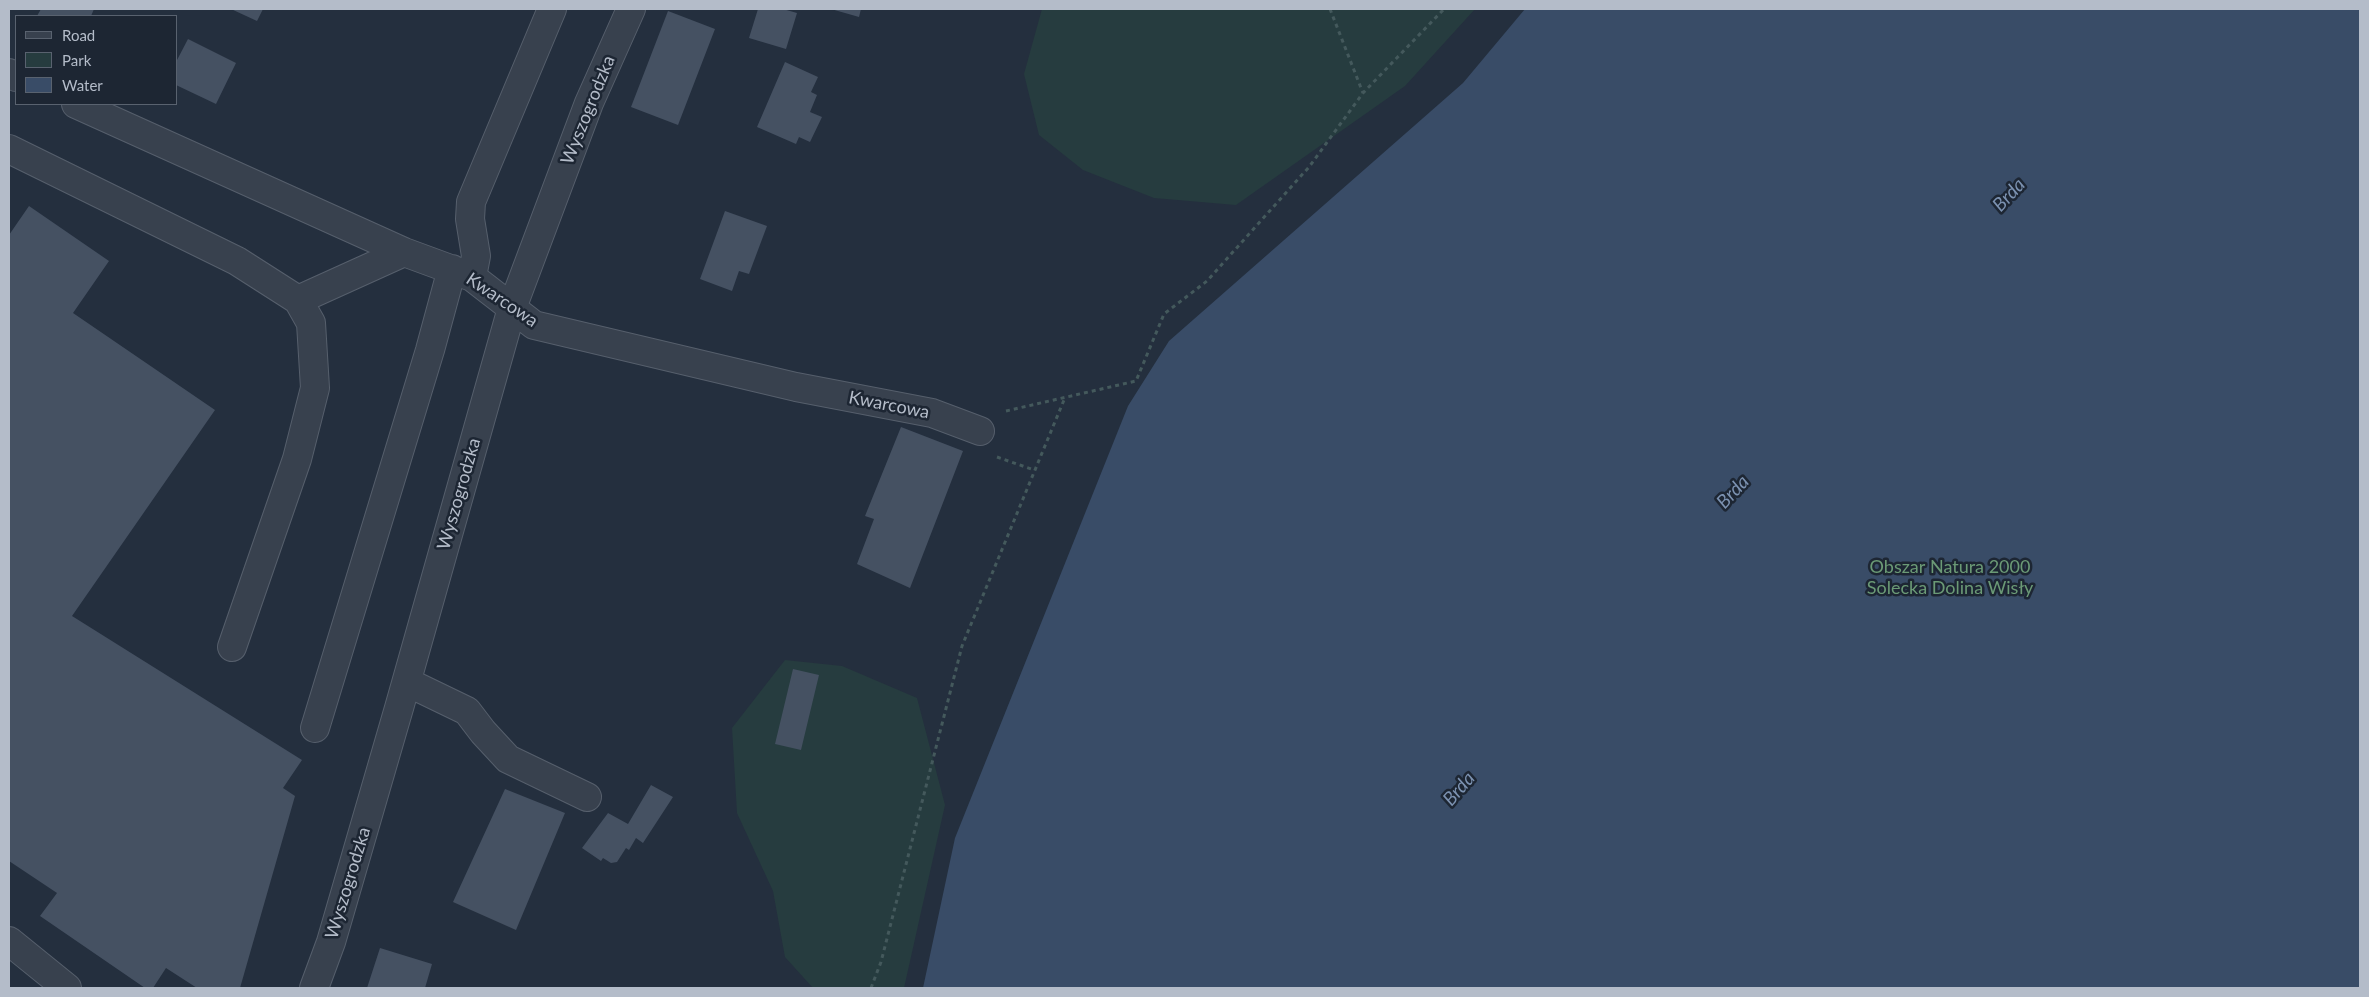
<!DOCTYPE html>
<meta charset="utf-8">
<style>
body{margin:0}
#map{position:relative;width:2369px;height:997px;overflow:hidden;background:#242f3e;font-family:Lato,sans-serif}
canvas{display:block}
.frame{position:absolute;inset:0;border:10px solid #b4bcc9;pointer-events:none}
.legend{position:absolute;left:15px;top:15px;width:162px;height:90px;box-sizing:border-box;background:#1d2633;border:1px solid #59626f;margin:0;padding:6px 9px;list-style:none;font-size:15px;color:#b4bcc9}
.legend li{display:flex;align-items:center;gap:10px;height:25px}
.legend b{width:25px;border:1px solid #59626f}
</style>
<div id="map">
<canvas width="2369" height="997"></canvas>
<div class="frame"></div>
<ul class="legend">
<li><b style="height:6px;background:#38414e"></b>Road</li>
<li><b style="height:14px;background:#263c3f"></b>Park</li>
<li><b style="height:14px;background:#394c67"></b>Water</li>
</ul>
</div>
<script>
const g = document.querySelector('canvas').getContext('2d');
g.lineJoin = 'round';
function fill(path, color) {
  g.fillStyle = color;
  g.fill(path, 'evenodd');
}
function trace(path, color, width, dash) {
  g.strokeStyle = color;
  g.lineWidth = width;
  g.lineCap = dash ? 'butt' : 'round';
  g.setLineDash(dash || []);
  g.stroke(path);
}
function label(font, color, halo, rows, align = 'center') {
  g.font = font + ' Lato,sans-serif';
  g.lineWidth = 5;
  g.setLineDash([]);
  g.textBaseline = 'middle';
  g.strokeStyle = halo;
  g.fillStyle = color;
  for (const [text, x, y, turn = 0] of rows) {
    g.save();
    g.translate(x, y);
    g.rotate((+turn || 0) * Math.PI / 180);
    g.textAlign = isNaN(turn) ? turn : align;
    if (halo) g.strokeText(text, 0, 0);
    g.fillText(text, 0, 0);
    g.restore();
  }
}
fill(new Path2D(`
 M1042 9H1475L1405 86 1236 205 1154 198 1083 170 1039 135 1024 74Z
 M785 660 842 666 917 698 945 805 904 988H813L785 957 773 891 737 813 732 728Z`), '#263c3f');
fill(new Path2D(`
 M1525 9H2360V988H923L955 838 1128 406 1169 341 1463 83Z`), '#394c67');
fill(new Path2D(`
 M41 9H94L91 16H37Z
 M231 9H263L257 21Z
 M758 9H783L797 13 786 49 749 38Z
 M831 9H861L859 17Z
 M668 11 715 29 678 125 631 107Z
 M188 39 236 63 216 104 176 85V62Z
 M785 62 818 77 811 92 817 95 810 112 822 117 810 142 799 137 796 144 757 127Z
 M29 206 109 261 73 313 215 410 72 616 302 760 283 788 295 796 240 988H197L166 968 153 988H145L40 916 57 893 9 861V235Z
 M725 211 767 226 749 274 739 271 732 291 700 279Z
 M901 427 963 451 910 588 857 564 874 519 865 516Z
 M793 669 819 675 801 750 775 744Z
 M651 785 673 797 643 843 636 838 629 850 626 848 617 862 611 863 603 858 601 861 582 848 608 813 628 824Z
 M505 789 565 813 516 930 453 902Z
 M380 948 432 964 425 988H367Z`), '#455162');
const minor = new Path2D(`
 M9 73 16 77
 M76 104 404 252 472 277 534 325 796 387 932 413 980 431
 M9 149 237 261 298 300 311 323 315 388 297 459 232 647
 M472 277 476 256 470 219 471 202 552 9
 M298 300 404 252
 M407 682 467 711 483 732 508 759 587 797
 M315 728 430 350 452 269
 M9 941 67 988
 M314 988 331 942 399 708 512 308 589 103 631 9`);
trace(minor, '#565f6c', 30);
trace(new Path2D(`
 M1330 9 1363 93
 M1006 411 1136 381 1164 314 1207 281 1309 167 1363 93 1444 9
 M997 457 1034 470
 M871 988 881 962 962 646 1064 400`), '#44595c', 3, [4, 4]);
trace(minor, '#38414e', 28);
label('18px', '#b4bcc9', '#1d2633', [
 ["Wyszogrodzka",588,110,-68],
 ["Kwarcowa",502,300,34],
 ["Kwarcowa",889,405,11],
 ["Wyszogrodzka",459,494,-74],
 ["Wyszogrodzka",348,883,-73]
]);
label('18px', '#6b9a76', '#1d2633', [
 ["Obszar Natura 2000",1950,567],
 ["Solecka Dolina Wisły",1950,588]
]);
label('italic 19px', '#7c92b1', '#1d2633', [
 ["Brda",2009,195,-47],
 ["Brda",1733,492,-47],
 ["Brda",1459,789,-49]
]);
</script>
